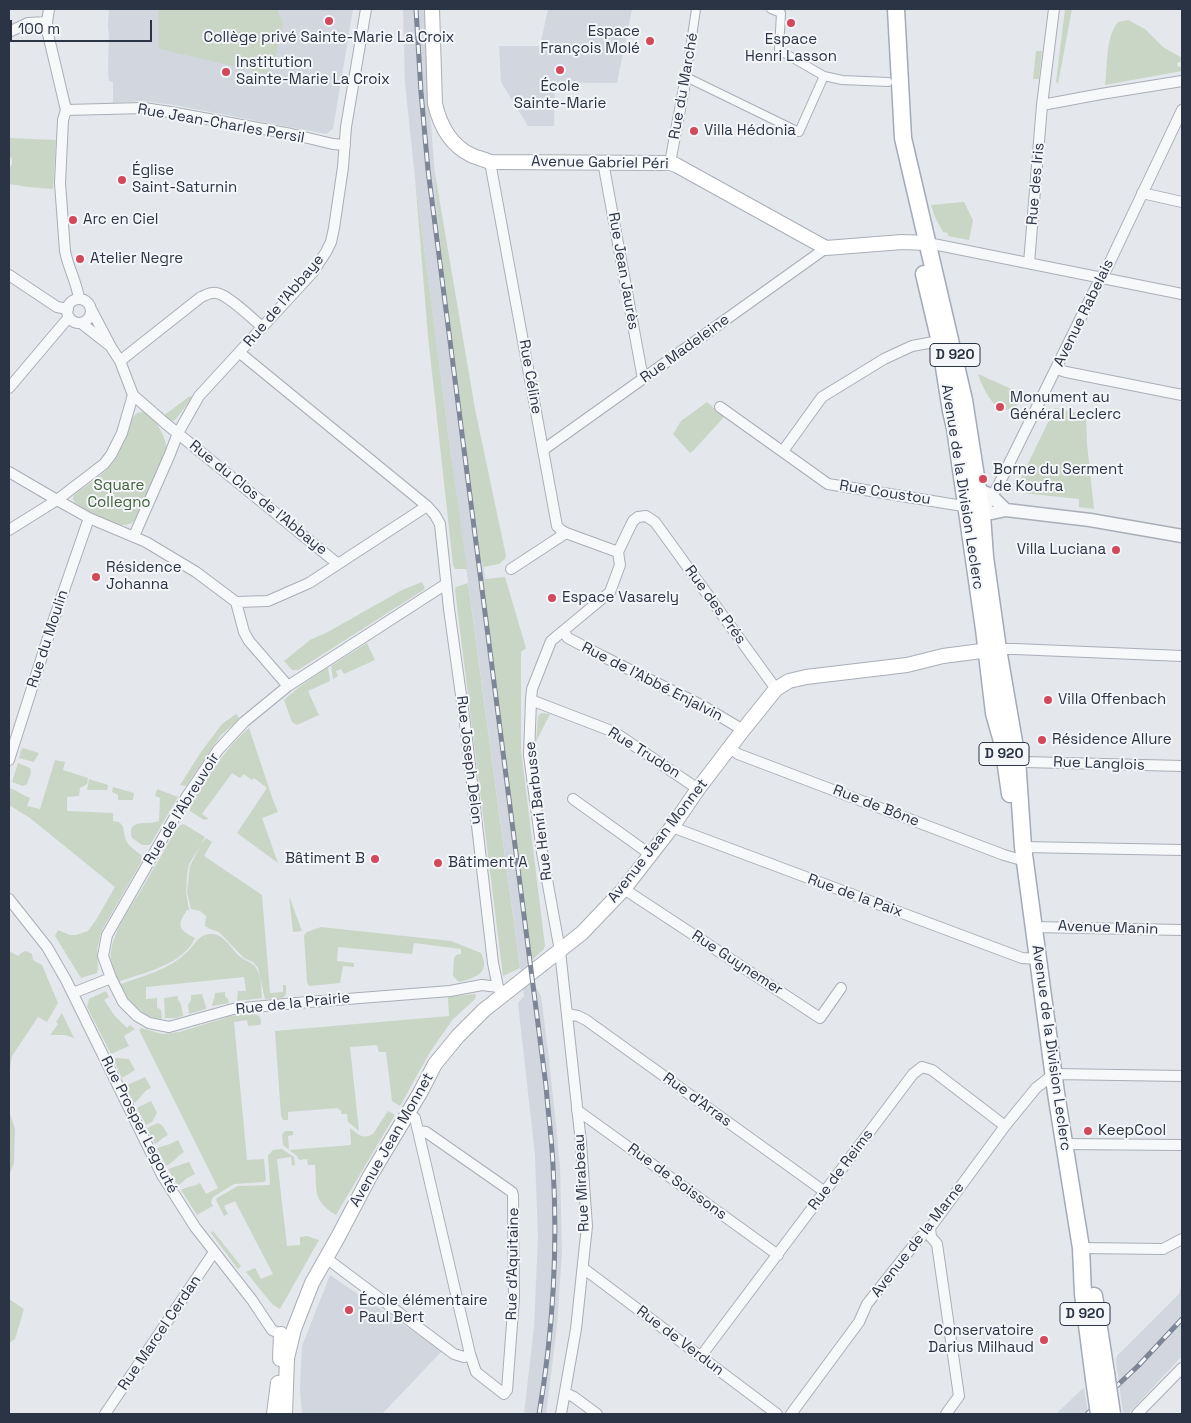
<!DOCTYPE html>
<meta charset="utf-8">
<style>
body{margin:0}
#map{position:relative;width:1191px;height:1423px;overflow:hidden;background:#e4e7ec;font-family:"Space Grotesk",sans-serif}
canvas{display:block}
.frame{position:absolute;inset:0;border:10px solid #2b3445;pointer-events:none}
.scale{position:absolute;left:10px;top:20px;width:142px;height:22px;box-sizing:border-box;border:2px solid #2b3445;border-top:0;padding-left:6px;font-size:15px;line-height:18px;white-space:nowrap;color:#2b3445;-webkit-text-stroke:4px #f4f6f9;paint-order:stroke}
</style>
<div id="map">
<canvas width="1191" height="1423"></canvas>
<div class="frame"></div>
<div class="scale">100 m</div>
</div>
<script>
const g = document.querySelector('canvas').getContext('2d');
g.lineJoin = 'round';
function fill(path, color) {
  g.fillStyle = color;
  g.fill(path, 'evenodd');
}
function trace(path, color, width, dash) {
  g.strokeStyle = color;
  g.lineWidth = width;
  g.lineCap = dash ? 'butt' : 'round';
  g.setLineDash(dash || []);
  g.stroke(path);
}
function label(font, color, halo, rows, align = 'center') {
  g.font = font + ' "Space Grotesk",sans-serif';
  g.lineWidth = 4;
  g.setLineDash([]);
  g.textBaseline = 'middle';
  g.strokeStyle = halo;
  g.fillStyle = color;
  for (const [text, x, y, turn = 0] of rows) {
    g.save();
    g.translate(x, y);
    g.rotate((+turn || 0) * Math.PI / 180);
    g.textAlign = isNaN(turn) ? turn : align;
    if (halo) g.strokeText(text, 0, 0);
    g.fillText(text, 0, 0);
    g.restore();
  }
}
fill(new Path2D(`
 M109 9H353L333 129 326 134 174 105 143 101 113 103V82L109 81 108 68 109 37 108 25Z
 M403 9H424L428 103 431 124 440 243 485 579V583H483L531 961 536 987 541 996 548 1051 556 1124 560 1167 562 1252 557 1326 546 1414H524L534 1327 538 1238 535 1155 518 1003 524 996 450 448 415 178 405 83Z
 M548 9H632L617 83H555L554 126H528L501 82 499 46H540Z
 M330 1275 442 1351 382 1414H302L300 1389 302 1346Z
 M1182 1282V1356L1128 1414H1126L1123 1412 1116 1362 1117 1356 1179 1294Z
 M1084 1388 1088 1414H1056L1081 1390Z`), '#d2d6de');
fill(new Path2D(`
 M158 9H277L283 24 275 59 268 74 159 49Z
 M1065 9H1072L1058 84 1056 82Z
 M1128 20 1145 29 1163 47 1182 58V61L1177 63 1178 67 1182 66V71L1105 85C1108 65 1105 38 1118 22Z
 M1036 51H1042L1039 79H1033Z
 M9 138 56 140 53 189 28 187 9 184V170L12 164V159L9 155Z
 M434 168 475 409 506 556 505 559 499 564 483 567V562H481L440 243Z
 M415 178 450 448 467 569H455L453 565 428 336Z
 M964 202 973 220 969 240 948 236V233L943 232 934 215 931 205Z
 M978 374 1025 395C1019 404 1015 409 1004 410L1003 407 997 404 996 406C987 396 982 386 978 374Z
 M190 396 192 398 175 420 170 421 163 416Z
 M707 402 724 417 694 450 690 453 673 434 681 421Z
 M1055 408 1086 415 1087 444 1094 509 1079 507V499L1022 493 1020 480Z
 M146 411C156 421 169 439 166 454L136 518C133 523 129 525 123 525 113 524 79 510 74 501 72 497 73 497 75 494 87 485 102 476 112 464 123 452 124 426 135 415 138 412 142 412 146 411Z
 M505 577 526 648 521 652V750L545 946 543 950 531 961 483 583 485 582V579Z
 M422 582 425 588 422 591 298 670H292L284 661 310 640 326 633 402 590Z
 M468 583 520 968 503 976 455 590 456 587Z
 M367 643 375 660 344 674 341 669 336 671 338 676 333 679 331 666Z
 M328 667 330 681 308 691 319 715 297 725 292 722 284 700 299 687Z
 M542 713 550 714 536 742 538 717 539 715Z
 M236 714 240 719 221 735 186 786 180 785 201 752 222 724Z
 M249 728 273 800 278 812 262 818 278 863 237 833 267 788 254 778 252 780 244 774 240 778 232 773 202 814 209 819 204 820 190 811 191 805 193 800C210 775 225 748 249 728Z
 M23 748 39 753 34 762 19 758 21 750Z
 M55 760 65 762 63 770 88 778 87 784 80 788 79 796 67 797V811L113 813V821L119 822 123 826C125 843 127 844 141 855L143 859 102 930 97 949 98 969 97 973 81 978 55 936 58 930 70 935H76L88 931 96 920 115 887 30 818 9 805 10 788C18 791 22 795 30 798L27 806 40 809Z
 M18 763 30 768 31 773 27 784 23 786 12 782Z
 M89 779 108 785 107 790H87Z
 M113 787 134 793 133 800H118V795L112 792Z
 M157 789 178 797 150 845H142L132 838C126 817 148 826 159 821L160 798 155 796Z
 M184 824 205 837 201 844 206 838 212 842 204 856 262 895 270 993 283 992V985H286V994L283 998 265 999 258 968 253 962 244 958 219 932 210 929 205 926 206 916 200 911 191 909 187 892 190 866 200 846 189 864 187 875 186 892 189 910H187C176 926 179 930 195 938 184 964 144 973 120 981L119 983 121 984C143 976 168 970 186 953 195 946 198 933 212 934 223 934 231 948 238 955 242 959 246 960 251 963 262 970 261 987 262 998L237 1001 238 991H246L244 977 146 987V999L157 998V1007L161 1010 162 1019C148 1019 135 1007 127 997 120 987 112 974 111 962 110 955 111 947 114 939 119 924 129 909 138 895 151 873 164 851 177 828L181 825Z
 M289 896 302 931 293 932Z
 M321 927 451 941 481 953C491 973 475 978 459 982L453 976 454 958 456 955 461 954V949L414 943 412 954 338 947 337 961 354 963V967L343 966 340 983 309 986 307 982 304 935 307 932Z
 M9 951 18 956 21 953 26 951 32 954 33 960 42 965 58 1003 47 1022 38 1017 12 1056 9 1073Z
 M106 991 109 997 104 1000 114 1015 127 1028 130 1025 135 1029 124 1036 129 1046 111 1054 87 1007 89 999Z
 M225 992V996L228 999 229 1003 212 1006C212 1002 215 998 215 993Z
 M202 994 206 1007V1009L189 1014 188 1005 191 1000V995Z
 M475 994 476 997 475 999 453 1019 430 1052 400 1106 392 1101 386 1052H379L377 1045 350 1047 359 1131 348 1122 347 1114H341V1110H339L338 1108 288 1112V1120H283L281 1115 275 1031 449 1016 448 997Z
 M178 996V1000L181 1004 183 1016 176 1018H165L164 998Z
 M62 1013 74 1038 65 1035H50L58 1024 56 1022Z
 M253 1014C260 1015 261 1017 261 1024L260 1025 248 1026 247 1020 234 1022 247 1160 264 1159 266 1180 264 1182 234 1184 213 1197 211 1202 213 1206 197 1215 181 1190C187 1186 194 1187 200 1183L206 1194 218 1188 139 1030 141 1028 162 1034 179 1032 222 1019 229 1016Z
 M116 1058 129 1059 135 1070 122 1078 113 1059Z
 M145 1077 151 1088C142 1091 141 1099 134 1103L125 1086Z
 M151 1101 157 1113 152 1122 146 1125 137 1108Z
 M9 1111 15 1129 14 1163 9 1175Z
 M388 1111 395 1115 336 1215C312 1201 317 1190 315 1165H308L307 1159 299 1160 297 1156 283 1145 282 1135 285 1131H293V1135L288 1136 289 1150 351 1145 350 1128C358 1134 362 1140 373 1134Z
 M158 1123 162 1125 168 1135C162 1137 160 1142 155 1144L147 1128Z
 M178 1140 184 1152C177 1156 173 1163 166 1166L157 1148 170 1144Z
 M282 1149 294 1157 295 1165 292 1166 291 1157 277 1159 287 1246 300 1245V1237L307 1236 319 1240 280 1309 272 1304 246 1272 255 1268 261 1279 273 1274 235 1201 224 1206 228 1214 224 1216 216 1200 217 1198 238 1186 270 1185 268 1155 273 1150Z
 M189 1162 195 1174 187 1178 178 1186 168 1169Z
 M213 1231 241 1266 238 1269 211 1233Z
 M9 1299 24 1309 15 1339 9 1343Z`), '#c9d6c5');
const pedestrian = new Path2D(`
 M696 9 686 77 799 132 824 76
 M771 9 781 13 779 50 824 76 842 80 888 82`);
const minor = new Path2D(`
 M49 9 47 22 48 34 66 110 63 120 60 183 65 251C68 268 77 282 79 299
 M9 32 28 23 47 22
 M1042 105 1101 94 1182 81
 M66 110 144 108 170 112 291 134 333 144 345 145
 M490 162 557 526 561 530 566 533 618 552
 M603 162 643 379
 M670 163 686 77
 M1142 193 1182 202
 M928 243 1182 294
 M1029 263 1042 105 1054 9
 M9 275 57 307 68 309
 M67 311a12 12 0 1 1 24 0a12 12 0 1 1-24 0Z
 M81 323 109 345
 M240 353 427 506 435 515 440 524 449 609 466 731 493 963 498 987 503 995
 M120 361 201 297C206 295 211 292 216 293 227 294 253 319 262 327
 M1057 369 1066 372 1182 395
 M9 388 69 317
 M133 395 165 423 338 564
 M720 407 828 484 969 507
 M543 450 826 248
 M783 451 822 397 884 359 912 346 945 340
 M9 472 57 500 89 518 146 542 196 572 236 602 244 632 249 641 288 686
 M982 514 999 484 1096 287 1107 268 1182 110
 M9 530 57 500 104 464 111 455 122 433 133 395 120 361 111 347 91 309
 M134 536 170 454 178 433 199 396 313 272 326 252 331 242 334 228 343 167 346 127 366 9
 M511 569 566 533
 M236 602 268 601 309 583 427 506
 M563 631 568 638 602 656 703 706 743 730
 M998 649H1015L1182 656
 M531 700 614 732 698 789
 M730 748 738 754 1004 855 1025 861
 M1017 759 1025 762 1182 766
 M9 760 54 619 89 518
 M573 799 651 855
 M672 827 1022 958 1038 959
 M1023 847 1182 850
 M623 890 630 893 820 1018 841 988
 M9 899 47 947 66 980 162 1175 195 1227 252 1300 272 1330 281 1334
 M1034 927 1182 930
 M111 978 123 1002 137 1016 149 1023 169 1027 233 1009 296 1003 450 991 482 985 498 987
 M73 993 111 978 103 956 107 935 187 796 218 750 244 722 288 686 446 584
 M567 1014 578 1016 586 1020 825 1192
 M577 1110 778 1255
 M418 1131 426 1132 512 1192 513 1195 514 1298 507 1390 504 1394 476 1372 470 1354
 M1065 1144 1182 1145
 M930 1228 931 1237 937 1244 959 1396 946 1414
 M1081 1248 1163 1249 1182 1239
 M326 1258 454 1354 464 1357 470 1354 415 1118 408 1113
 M583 1268 777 1414
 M701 1356 913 1074 922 1067 932 1070 1005 1126
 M565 1393 574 1397 597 1414
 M105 1414 214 1252
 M561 1414 576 1329 587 1226 581 1143 560 951 542 852 529 755 531 700 532 689 551 641 610 592 620 565 618 552 630 527 633 521 638 517 646 516 655 522 776 689
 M791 1414 859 1322 867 1304 917 1241 930 1228 1005 1126 1036 1088 1054 1074 1182 1076
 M1137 1414 1182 1368`);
const tertiary = new Path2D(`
 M972 492C987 487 996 501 1006 510
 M982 515 1006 510 1090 520 1182 536`);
const secondary = new Path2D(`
 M432 9 435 104C440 125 450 145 471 155 477 158 484 159 490 162L670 163 676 165 826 248 902 242 928 243
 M280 1359 281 1334
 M274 1414 278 1383
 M285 1414 287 1358 294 1329 312 1283 338 1237 370 1176 420 1093 435 1064 458 1036 484 1010 582 933 623 890 672 827 698 789 743 730 776 689 789 681 806 677 907 665 943 656 997 649`);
const primary = new Path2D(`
 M896 9 903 138 964 400 982 515 985 557 998 649 1017 759 1023 847 1056 1093 1081 1248 1083 1294 1094 1379
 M924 274 940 342 951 411 955 428 984 629 994 713 1003 745 1010 794
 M1094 1296 1106 1373`);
trace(pedestrian, '#a9aeb7', 10);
trace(minor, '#a9aeb7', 12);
trace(tertiary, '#a9aeb7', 15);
trace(secondary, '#a9aeb7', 16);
trace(primary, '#a3abb8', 19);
trace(pedestrian, '#f7f8fa', 8);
trace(minor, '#f7f8fa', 10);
trace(tertiary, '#f7f8fa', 12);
trace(secondary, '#fff', 14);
trace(primary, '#fff', 16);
const rail = new Path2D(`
 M416 9 421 92 428 170 546 1086C548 1113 552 1140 553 1166 558 1250 553 1332 539 1414
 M1087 1414 1138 1366 1182 1319`);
trace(rail, '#7d8696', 5);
trace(rail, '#f4f6f9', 3, [9]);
const primaryBridge = new Path2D(`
 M1106 1373 1112 1414
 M1094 1379 1099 1414`);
trace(primaryBridge, '#a3abb8', 19, []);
trace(primaryBridge, '#fff', 16);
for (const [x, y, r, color] of [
 [329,21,5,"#d1495b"],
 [791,23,5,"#d1495b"],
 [650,41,5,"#d1495b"],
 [560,70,5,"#d1495b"],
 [226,72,5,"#d1495b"],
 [694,131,5,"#d1495b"],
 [122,180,5,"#d1495b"],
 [73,220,5,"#d1495b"],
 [80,259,5,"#d1495b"],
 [1000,407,5,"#d1495b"],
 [983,479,5,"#d1495b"],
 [1116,550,5,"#d1495b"],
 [96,577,5,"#d1495b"],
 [552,598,5,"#d1495b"],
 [1048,700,5,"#d1495b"],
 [1042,740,5,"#d1495b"],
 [375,859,5,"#d1495b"],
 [438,863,5,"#d1495b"],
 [1088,1131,5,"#d1495b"],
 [349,1310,5,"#d1495b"],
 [1044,1340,5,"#d1495b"]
]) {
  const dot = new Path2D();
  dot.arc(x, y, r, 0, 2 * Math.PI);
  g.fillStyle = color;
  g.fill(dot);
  trace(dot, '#f4f6f9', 2);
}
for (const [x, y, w] of [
 [955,355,50],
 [1004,754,50],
 [1085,1314,50]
]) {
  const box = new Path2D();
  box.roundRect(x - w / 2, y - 11.5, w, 23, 4);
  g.fillStyle = '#f4f6f9';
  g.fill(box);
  trace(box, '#2b3445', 1);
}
label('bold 14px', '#2b3445', null, [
 ["D 920",955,355],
 ["D 920",1004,754],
 ["D 920",1085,1314]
]);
label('15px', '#2b3445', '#f4f6f9', [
 ["Espace",640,32,"right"],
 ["François Molé",640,49,"right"],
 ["Collège privé Sainte-Marie La Croix",329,38,"center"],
 ["Espace",791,40,"center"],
 ["Henri Lasson",791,57,"center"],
 ["Institution",236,63],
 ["Sainte-Marie La Croix",236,80],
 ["École",560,87,"center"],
 ["Sainte-Marie",560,104,"center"],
 ["Villa Hédonia",704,131],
 ["Église",132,171],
 ["Saint-Saturnin",132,188],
 ["Arc en Ciel",83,220],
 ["Atelier Negre",90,259],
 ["Monument au",1010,398],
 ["Général Leclerc",1010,415],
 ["Borne du Serment",993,470],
 ["de Koufra",993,487],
 ["Villa Luciana",1106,550,"right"],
 ["Résidence",106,568],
 ["Johanna",106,585],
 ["Espace Vasarely",562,598],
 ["Villa Offenbach",1058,700],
 ["Résidence Allure",1052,740],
 ["Bâtiment B",365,859,"right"],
 ["Bâtiment A",448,863],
 ["KeepCool",1098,1131],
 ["École élémentaire",359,1301],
 ["Paul Bert",359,1318],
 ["Conservatoire",1034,1331,"right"],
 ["Darius Milhaud",1034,1348,"right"]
], 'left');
label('15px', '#2b3445', '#f4f6f9', [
 ["Rue du Marché",684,86,-80],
 ["Rue Jean-Charles Persil",221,124,10],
 ["Avenue Gabriel Péri",600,163,1],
 ["Rue des Iris",1036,184,-85],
 ["Rue Jean Jaurès",623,271,80],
 ["Rue de l'Abbaye",284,301,-50],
 ["Avenue Rabelais",1084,313,-64],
 ["Rue Madeleine",685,349,-36],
 ["Rue Céline",530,377,80],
 ["Avenue de la Division Leclerc",962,487,81],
 ["Rue Coustou",885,493,9],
 ["Rue du Clos de l'Abbaye",258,498,39],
 ["Rue des Prés",715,605,54],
 ["Rue du Moulin",48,639,-72],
 ["Rue de l'Abbé Enjalvin",652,682,27],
 ["Rue Trudon",644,753,32],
 ["Rue Joseph Delon",469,760,83],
 ["Rue Langlois",1099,764,2],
 ["Rue de Bône",876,806,21],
 ["Rue de l'Abreuvoir",182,809,-58],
 ["Rue Henri Barbusse",539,811,-97],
 ["Avenue Jean Monnet",658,841,-52],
 ["Rue de la Paix",855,896,20],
 ["Avenue Manin",1108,928,2],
 ["Rue Guynemer",737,963,33],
 ["Rue de la Prairie",293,1004,-6],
 ["Avenue de la Division Leclerc",1051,1048,82],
 ["Rue d'Arras",697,1100,36],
 ["Rue Prosper Legouté",139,1125,63],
 ["Avenue Jean Monnet",392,1140,-60],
 ["Rue de Reims",841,1170,-53],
 ["Rue de Soissons",677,1182,36],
 ["Rue Mirabeau",582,1183,-93],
 ["Avenue de la Marne",918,1240,-52],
 ["Rue d'Aquitaine",513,1264,-89],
 ["Rue Marcel Cerdan",160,1333,-56],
 ["Rue de Verdun",680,1341,37]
]);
label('15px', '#3f6138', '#f4f6f9', [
 ["Square",119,486],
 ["Collegno",119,503]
]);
</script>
